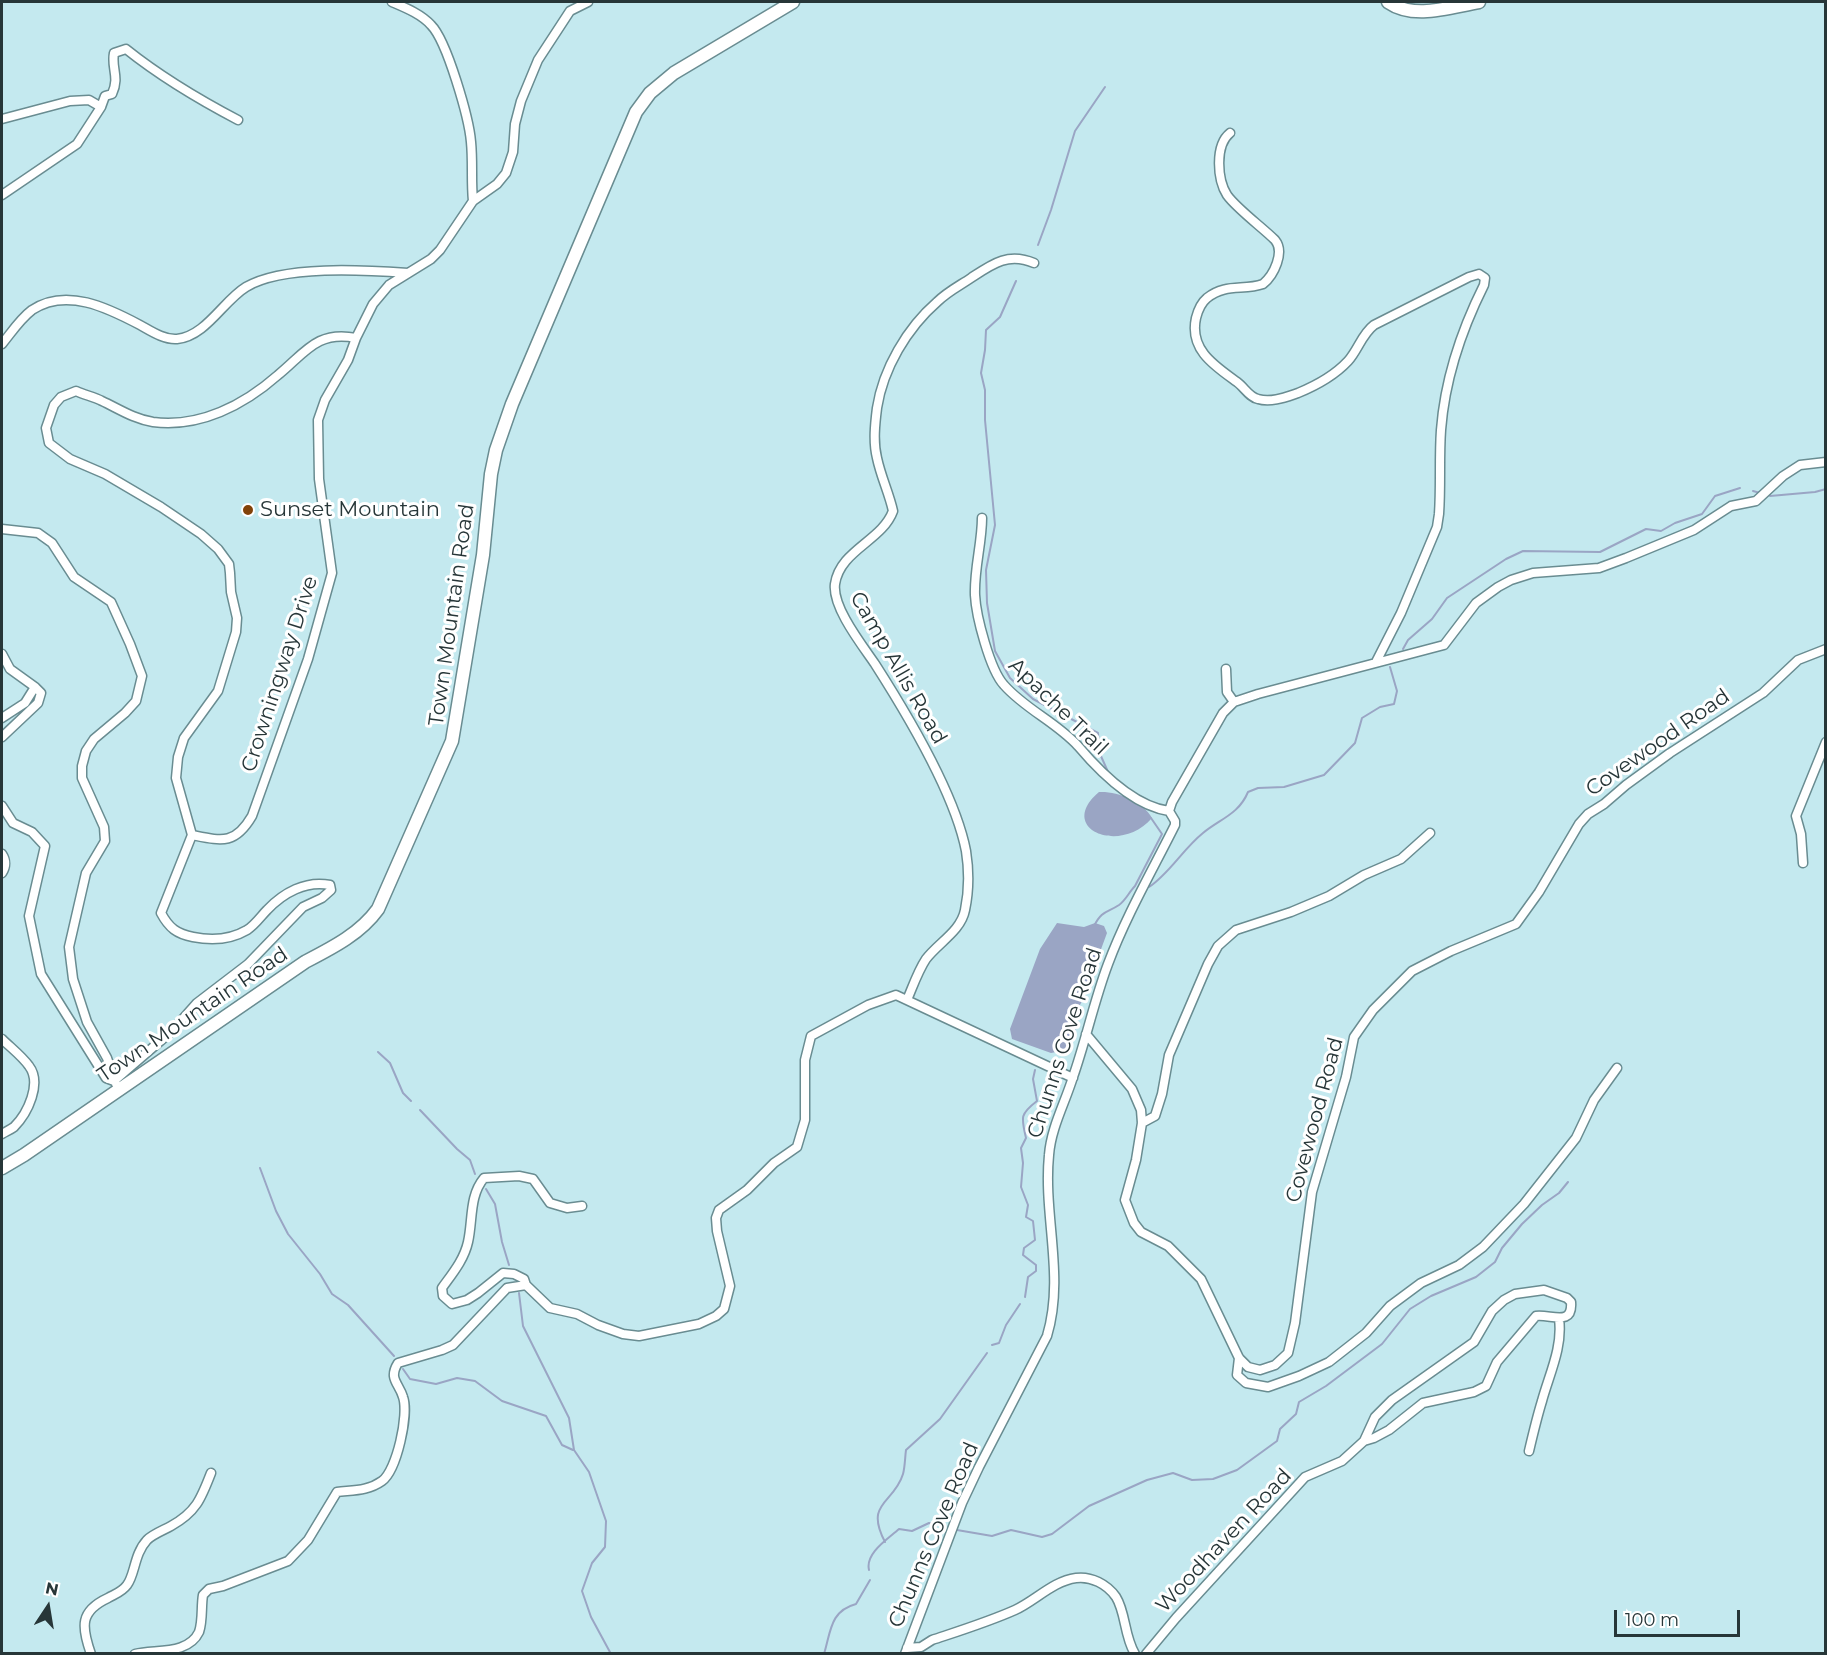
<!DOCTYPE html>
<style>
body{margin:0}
#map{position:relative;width:1827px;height:1655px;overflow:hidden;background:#c4e9ef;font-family:Montserrat,sans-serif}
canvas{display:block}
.frame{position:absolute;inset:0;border:3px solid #273638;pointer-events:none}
.north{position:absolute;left:18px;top:1577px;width:60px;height:60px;-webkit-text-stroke:4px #fff;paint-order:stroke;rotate:12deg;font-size:16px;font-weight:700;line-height:24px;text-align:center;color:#273638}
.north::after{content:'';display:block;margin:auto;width:21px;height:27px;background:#273638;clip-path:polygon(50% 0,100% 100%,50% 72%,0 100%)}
.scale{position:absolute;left:1614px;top:1610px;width:126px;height:27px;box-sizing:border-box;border:3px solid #273638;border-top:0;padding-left:8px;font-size:18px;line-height:21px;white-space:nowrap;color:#273638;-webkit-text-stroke:4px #fff;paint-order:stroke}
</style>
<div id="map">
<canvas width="1827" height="1655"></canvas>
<div class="frame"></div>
<div class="north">N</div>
<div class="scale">100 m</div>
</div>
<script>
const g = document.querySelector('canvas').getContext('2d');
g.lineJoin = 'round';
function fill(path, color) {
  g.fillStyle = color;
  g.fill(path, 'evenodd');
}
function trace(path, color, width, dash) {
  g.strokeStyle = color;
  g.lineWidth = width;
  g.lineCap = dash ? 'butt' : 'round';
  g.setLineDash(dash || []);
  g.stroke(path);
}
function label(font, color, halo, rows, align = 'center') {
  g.font = font + ' Montserrat,sans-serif';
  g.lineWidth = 6;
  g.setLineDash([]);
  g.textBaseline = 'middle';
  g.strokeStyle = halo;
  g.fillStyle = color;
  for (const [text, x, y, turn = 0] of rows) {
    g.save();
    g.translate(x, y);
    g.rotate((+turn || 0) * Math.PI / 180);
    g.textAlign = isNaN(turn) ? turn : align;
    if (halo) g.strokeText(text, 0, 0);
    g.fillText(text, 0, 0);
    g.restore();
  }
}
fill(new Path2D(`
 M1099 792C1117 791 1143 801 1152 818 1119 856 1056 828 1099 792Z
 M1057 923 1084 927 1095 923 1104 926 1107 933 1082 1001 1073 1019 1076 1032 1067 1050 1051 1053 1012 1039 1010 1029 1040 949Z`), '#9aa5c4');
trace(new Path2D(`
 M1038 245 1051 210 1075 131 1105 87
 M1016 281 1000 317 986 330 985 350 981 373 985 390V420L995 525 986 570 987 603 995 651 1010 678 1033 699 1098 733 1100 754 1109 774
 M1753 491 1760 493
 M1770 496 1815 492 1826 489
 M1403 649 1408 640 1432 619 1447 598 1506 559 1523 551 1600 552 1646 529 1661 531 1675 523 1702 514 1715 496 1740 488
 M1149 887C1169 874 1183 849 1203 833 1220 819 1239 814 1248 792L1258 788 1284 787 1324 775 1355 743 1362 718 1380 707 1394 704 1397 691 1390 667
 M1094 926C1102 910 1107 913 1119 905 1126 900 1129 892 1135 886L1162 834 1151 818
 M378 1052 390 1063 403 1093 411 1101
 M420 1110 457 1149 470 1160 475 1174
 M260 1168 276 1211 288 1234 320 1274 332 1294 348 1305 394 1356
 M486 1189 495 1204 502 1242 509 1265
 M519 1293 523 1326 569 1418 574 1450 589 1472 606 1521 605 1547 592 1563 582 1591 591 1617 611 1654
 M1025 1297 1028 1277 1036 1271V1265L1023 1255 1024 1248 1035 1240 1033 1221 1026 1217 1028 1205 1021 1187 1023 1163 1021 1148 1026 1138C1021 1117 1020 1114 1037 1101L1033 1079 1035 1070
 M992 1345 999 1343 1006 1325 1020 1304
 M403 1369 410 1379 436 1384 457 1378 475 1381 502 1401 546 1416 562 1445 573 1450
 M957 1530 992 1536 1011 1530 1042 1537 1052 1534 1089 1506 1147 1480 1173 1473 1192 1480 1213 1479 1237 1470 1277 1441 1280 1429 1296 1414 1299 1402 1326 1386 1382 1344 1410 1309 1431 1296 1476 1277 1495 1262 1502 1248 1522 1224 1542 1205 1559 1193 1568 1182
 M885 1542C864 1502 894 1504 903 1474 905 1467 905 1457 906 1450L940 1419 987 1353
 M869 1570C865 1553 888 1539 899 1529L912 1531 929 1523 944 1526
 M824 1654C831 1631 830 1611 856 1604L870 1580`), '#9aa5c4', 2);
const minor = new Path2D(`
 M392 2C406 8 421 14 431 25 447 41 469 118 471 142 473 162 471 181 473 201
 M2 119 70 101 89 100 101 107
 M1230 133C1215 145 1217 179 1227 195 1237 209 1262 227 1275 240 1285 252 1274 275 1263 284 1243 291 1226 283 1207 298 1201 303 1198 310 1196 318 1189 350 1215 366 1237 382 1245 388 1249 397 1258 399 1271 403 1286 397 1298 393 1315 386 1335 375 1348 361 1358 350 1362 334 1374 325L1469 277 1479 274 1485 278 1484 285C1461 331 1445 378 1441 430 1439 458 1441 486 1439 514L1437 527 1401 613 1376 662
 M2 195 77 144 101 107 105 96 112 94C120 77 111 68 114 53L126 49C161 77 198 99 238 120
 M2 344C11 333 20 319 32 310 66 287 108 308 140 325 151 331 164 340 177 339 206 336 223 301 246 287 283 265 364 270 408 273
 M982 518C982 543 974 569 975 595 976 616 990 670 1004 685 1025 709 1056 722 1078 746 1100 772 1134 806 1169 811
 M2 529 38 533 52 543 74 577 111 602 130 644 142 676 136 701 125 713 94 739 86 751 82 766V778L104 827 105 841 86 873 69 947 73 979 87 1022 107 1058 116 1084
 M2 654 10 669 35 687 41 693 38 703 2 737
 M1226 669 1227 692 1234 702
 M2 718 25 703 35 687
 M2 806 13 823 32 832 45 846 29 916 41 974 106 1078 114 1081 173 1030 197 1003 248 964 303 907 322 898 331 890 330 885C306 880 283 893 267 910 261 916 255 925 247 930 230 940 213 941 193 937 177 934 169 928 161 913L192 835 176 778 178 757 184 738 218 691 236 632 237 618 231 592 230 573 229 564 218 549 201 534 161 507 105 474 70 459 49 443 46 428 54 405 61 397 76 391C85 395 94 397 102 401 119 409 134 419 153 422 200 428 244 405 278 375 305 353 317 330 356 338L373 304 389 285 431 259 440 250 473 201 497 184 506 173 513 152 515 124 521 101 538 60 570 11 588 2
 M192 835C222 841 235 845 252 816L308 659 332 573 319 479 318 420 325 400 348 360 356 338
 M2 854C6 860 6 867 2 873
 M1803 863 1801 834 1796 816 1826 742
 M907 1000C913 986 918 971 926 959 938 943 961 931 965 910 969 891 969 870 966 851 955 794 907 714 875 664 862 645 832 607 835 584 840 550 882 541 893 511 889 493 881 477 877 458 873 442 875 424 877 408 883 369 907 328 937 302 947 292 959 286 971 278 992 264 1008 252 1034 263
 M1086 1034 1132 1089 1141 1110 1142 1123 1136 1160 1125 1200 1134 1223 1141 1232 1168 1246 1201 1279 1239 1358 1248 1367 1260 1370 1275 1365 1288 1353 1295 1323 1312 1192 1346 1077 1354 1037 1373 1010 1412 971 1451 951 1516 924 1539 892 1579 824 1588 814 1604 804 1626 785 1670 753 1763 693 1798 660 1826 649
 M2 1039C10 1047 22 1056 29 1066 42 1083 28 1113 14 1127 10 1130 5 1132 2 1134
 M1142 1123 1155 1116 1162 1094 1169 1055 1208 964 1218 946 1236 930 1291 912 1329 896 1364 875 1401 859 1430 833
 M526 1285 524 1279 514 1274 503 1273 478 1293 467 1300 452 1304 443 1296 442 1288C452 1274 464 1260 468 1242 473 1220 469 1196 484 1178L519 1176 533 1179 550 1203 567 1208 582 1206
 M1239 1358 1237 1375 1246 1383 1268 1387 1299 1376 1329 1362 1366 1333 1390 1306 1421 1283 1459 1265 1483 1247 1524 1204 1576 1138 1594 1100 1617 1068
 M1529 1451C1533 1434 1537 1417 1542 1401 1549 1375 1563 1347 1559 1319
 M907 1648 921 1647 932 1640C959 1631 988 1622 1015 1610 1035 1601 1053 1581 1076 1578 1091 1576 1107 1584 1116 1597 1126 1613 1124 1636 1135 1654
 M91 1654C81 1626 80 1611 108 1598 115 1594 122 1592 127 1585 135 1575 134 1554 147 1540 153 1534 164 1530 171 1526 196 1512 201 1499 211 1473
 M135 1654C156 1649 188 1655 199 1632 203 1621 201 1606 203 1595L209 1589 223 1586 288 1561 308 1540 337 1492C353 1490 368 1491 382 1481 397 1470 409 1414 403 1397 399 1383 388 1379 398 1363L442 1350 453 1345 507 1288 526 1285 550 1308 577 1314 598 1325 623 1334 639 1336 699 1324 716 1316 724 1309 730 1286 717 1231 716 1218 719 1210 747 1190 774 1163 797 1147 805 1120V1060L811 1036 868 1005 896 995 1073 1078
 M905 1654 962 1503 979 1467 1047 1336C1065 1276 1043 1216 1049 1155 1051 1128 1065 1103 1073 1077 1086 1040 1094 1001 1108 964 1126 916 1152 871 1175 825V821L1169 811 1172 802 1223 713 1234 702 1258 694 1444 645 1476 603 1498 587 1511 580 1533 573 1599 568 1626 558 1694 530 1731 506 1756 501 1783 476 1800 465 1826 462
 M1146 1654 1176 1618 1305 1477 1342 1461 1364 1441 1375 1417 1392 1400 1474 1342 1492 1311 1504 1300 1515 1294 1544 1290 1567 1298 1571 1302C1573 1327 1551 1314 1536 1316L1497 1362 1486 1386 1474 1392 1423 1403 1389 1430 1374 1438 1364 1441`);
const secondary = new Path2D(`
 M1388 2C1414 20 1450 7 1479 2
 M2 1168 24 1155 305 962C332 948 360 934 378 909L452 741 483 555 491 474 496 450 512 404 636 112 650 93 674 73 793 2`);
trace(minor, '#698c91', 11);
trace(secondary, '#698c91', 15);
trace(minor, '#fff', 8);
trace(secondary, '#fff', 12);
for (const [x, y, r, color] of [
 [248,510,6,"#824209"]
]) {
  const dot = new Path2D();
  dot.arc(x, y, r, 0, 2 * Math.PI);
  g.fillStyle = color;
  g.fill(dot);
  trace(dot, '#fff', 2);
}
label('21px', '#273638', '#fff', [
 ["Sunset Mountain",260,510]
], 'left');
label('21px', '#273638', '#fff', [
 ["Town Mountain Road",452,615,-82],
 ["Camp Allis Road",898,668,60],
 ["Crowningway Drive",280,674,-72],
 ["Apache Trail",1058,707,44],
 ["Covewood Road",1658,743,-35],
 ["Town Mountain Road",193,1015,-34],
 ["Chunns Cove Road",1065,1043,-72],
 ["Covewood Road",1315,1120,-75],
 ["Chunns Cove Road",934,1535,-67],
 ["Woodhaven Road",1224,1541,-47]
]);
</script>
